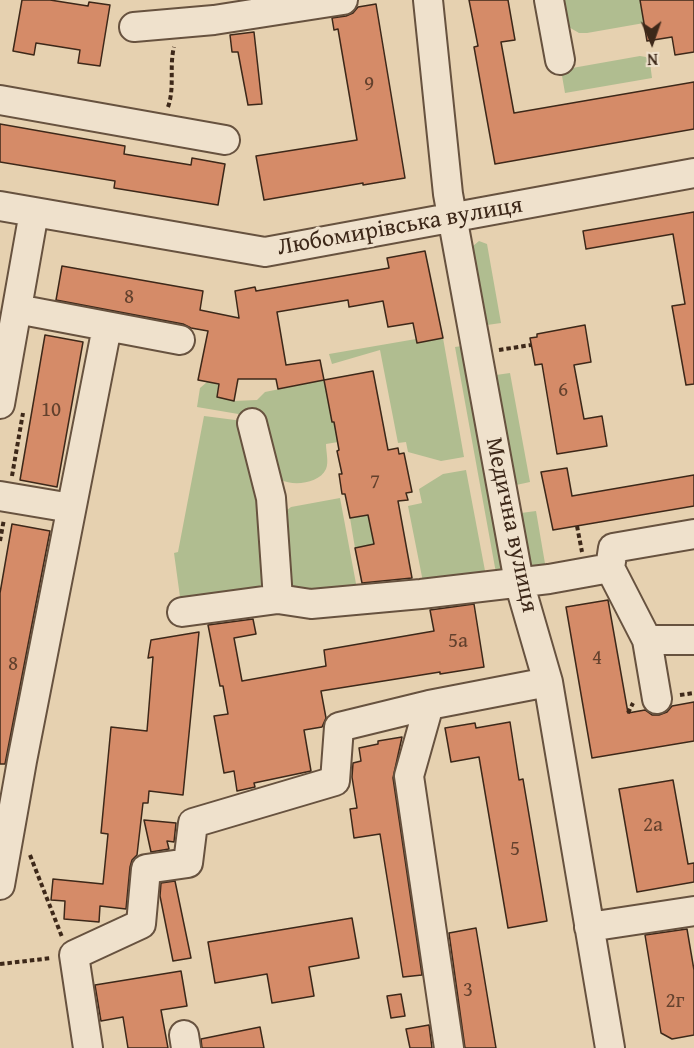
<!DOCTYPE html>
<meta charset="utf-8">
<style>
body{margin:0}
#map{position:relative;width:694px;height:1048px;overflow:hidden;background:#e6d1b0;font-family:"Gentium Book Plus",serif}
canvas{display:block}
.north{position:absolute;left:622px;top:12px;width:60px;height:60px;-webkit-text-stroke:4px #efe1cc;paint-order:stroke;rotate:178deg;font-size:16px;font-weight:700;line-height:24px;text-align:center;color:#3d2819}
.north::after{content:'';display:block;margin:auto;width:21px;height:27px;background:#3d2819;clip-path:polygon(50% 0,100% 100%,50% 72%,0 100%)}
</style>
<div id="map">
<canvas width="694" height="1048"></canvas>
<div class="north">N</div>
</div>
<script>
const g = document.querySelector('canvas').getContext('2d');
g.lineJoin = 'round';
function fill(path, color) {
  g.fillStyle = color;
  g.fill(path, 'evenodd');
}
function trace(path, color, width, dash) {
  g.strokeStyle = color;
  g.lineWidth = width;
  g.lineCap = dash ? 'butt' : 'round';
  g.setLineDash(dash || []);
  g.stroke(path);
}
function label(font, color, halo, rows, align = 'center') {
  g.font = font + ' "Gentium Book Plus",serif';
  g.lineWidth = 6;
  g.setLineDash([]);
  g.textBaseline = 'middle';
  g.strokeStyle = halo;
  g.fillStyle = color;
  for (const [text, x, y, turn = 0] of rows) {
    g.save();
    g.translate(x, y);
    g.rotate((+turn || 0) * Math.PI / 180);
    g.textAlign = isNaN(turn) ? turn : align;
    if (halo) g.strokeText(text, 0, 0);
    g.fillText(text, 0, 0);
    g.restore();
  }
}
fill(new Path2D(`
 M560 0H640L644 23 587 33H579L567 26Z
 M640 56 646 57 650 63 652 78 565 93 561 70Z
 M479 241 487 244 501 323 487 325 473 250V246Z
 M443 338 464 457 441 461 408 452 406 442 398 443 380 350 332 364 329 354 416 339 417 342Z
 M469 345 507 568 496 573 455 347Z
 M510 373 530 482 516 485 496 375Z
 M324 380 332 422H334L338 442 326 444C326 452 329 462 326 469 319 484 293 486 281 480L256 417 197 407 200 388 207 382 219 384 217 397 234 401 257 400 265 392Z
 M204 416 243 421 263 507 268 588 263 587 180 597 174 553 178 552Z
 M466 470 486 576 424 587 408 506 422 503 419 489 443 474Z
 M340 498 357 589 299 596 284 581 283 513 291 507Z
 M536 511 548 581 533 578 521 513Z
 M368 515 374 544 355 548 350 518Z`), '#b0bd90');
const building = new Path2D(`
 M22 0H50L88 6 89 2 110 5 100 66 78 63 80 50 36 43 34 55 13 51Z
 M469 0H508L515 40 501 42 514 113 694 82V129L495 164 474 47 478 46Z
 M640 0H694V52L675 55 672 37 647 41Z
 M376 4 405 178 363 185V183L264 200 256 156 357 140 338 29 334 30 332 18 346 16 353 13 358 7Z
 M254 32 262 104 248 105 238 52H232L230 35Z
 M0 124 125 146 124 154 191 165 192 158 225 164 218 205 114 188 115 181 0 162Z
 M694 212V384L686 385 672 306 685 304 673 234 586 249 583 231Z
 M425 251 443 338 417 343 413 323 388 327 383 301 349 307 348 300 277 312 286 365 320 360 324 380 278 389 276 379H238L234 401 217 397 219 384 198 380 208 331 191 328 183 324 56 300 62 266 203 291 200 310 239 318 235 291 255 287 256 291 389 268 387 258Z
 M585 325 591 362 574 365 584 419 602 416 607 446 557 454 542 364 535 365 530 338 537 337V334Z
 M45 335 83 342 57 487 20 480Z
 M373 371 388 450 398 448 399 454 404 453 412 492 406 493 408 500 398 501 412 578 362 583 355 548 374 544 368 515 350 518 345 494H342L339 474H342L337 451 339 450 334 422H332L324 380Z
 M567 468 572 496 694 475V506L553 530 541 472Z
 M12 524 50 531 5 764H0V593Z
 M608 600 628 713 645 710 652 715H659L667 712 672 706 694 702V741L592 758 566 607Z
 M474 604 484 667 440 674V672L321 691 326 718 322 727 304 730 311 771 254 783 255 787 237 791 234 771 224 773 214 716 228 714 223 686H220L208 625 253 619 256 634 234 638 242 681 326 666 324 650 434 631 430 610Z
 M199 632 183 795 149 791 148 803H143L137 855 132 860 130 867 126 909 100 906 99 922 64 919 65 901 51 900 53 879 103 884 108 834 101 833 111 727 147 731 153 657 148 658 151 640Z
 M510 722 519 780 523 779 547 921 508 928 479 757 451 762 445 728 475 723 476 728Z
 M402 737 393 778 422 975 403 977 380 834 354 838 350 809 357 808 352 777 353 763 361 761 359 748 378 744V741Z
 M673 780 688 864 694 863V882L637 892 619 789Z
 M144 820 176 823 174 842 167 841 169 849 151 852Z
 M175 881 191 958 173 961 160 896 161 883Z
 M352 918 359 958 309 967 314 996 272 1003 267 974 215 983 208 942Z
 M476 928 496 1048H465L449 933Z
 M687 929 694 970V1035L672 1039 661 1033 645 935Z
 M181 971 187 1006 161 1010 168 1048H128L123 1017 101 1021 95 985Z
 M401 994 405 1016 391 1018 387 996Z
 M429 1025 432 1048H410L406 1029Z
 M260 1027 264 1048H202L201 1039Z`);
fill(building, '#d58b68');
trace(building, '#3d2819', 1.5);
const minor = new Path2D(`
 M428 0 448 194 519 582 548 682 610 1048
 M549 0 560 60
 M134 27 214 20 343 0
 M0 100 225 140
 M0 206 265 252 694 173
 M17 309 180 340
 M0 404 34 212
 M252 423 271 498 278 599
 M0 496 71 508
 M610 568 613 548 694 534
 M182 612 278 599 311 604 421 594 549 579 610 568 647 640H694
 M647 640 657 699
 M429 705 409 776 449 1048
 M0 885 22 761 107 327
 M589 927 694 911
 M184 1035 186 1048
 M88 1048 74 955 141 924 146 869 188 863 193 823 335 781 339 727 429 705 548 682`);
trace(minor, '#67523f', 32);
trace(new Path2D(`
 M168 107C175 87 169 67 174 47
 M499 350 531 345
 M12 476 23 413
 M577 526 582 552
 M0 541 4 519
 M680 695 694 693
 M628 713 633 703
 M30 855 62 937
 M0 964 52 958`), '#3d2819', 4, [4.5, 3]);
trace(minor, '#efe1cc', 28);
label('21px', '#63412d', null, [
 ["9",369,85],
 ["8",129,298],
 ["6",563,391],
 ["10",51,411],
 ["7",375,483],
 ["5а",458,642],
 ["4",597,659],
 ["8",13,665],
 ["2а",653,826],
 ["5",515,850],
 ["3",468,991],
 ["2г",675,1002]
]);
label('24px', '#3d2819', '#efe1cc', [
 ["Любомирівська вулиця",400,227,-10],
 ["Медична вулиця",511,525,78]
]);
</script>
